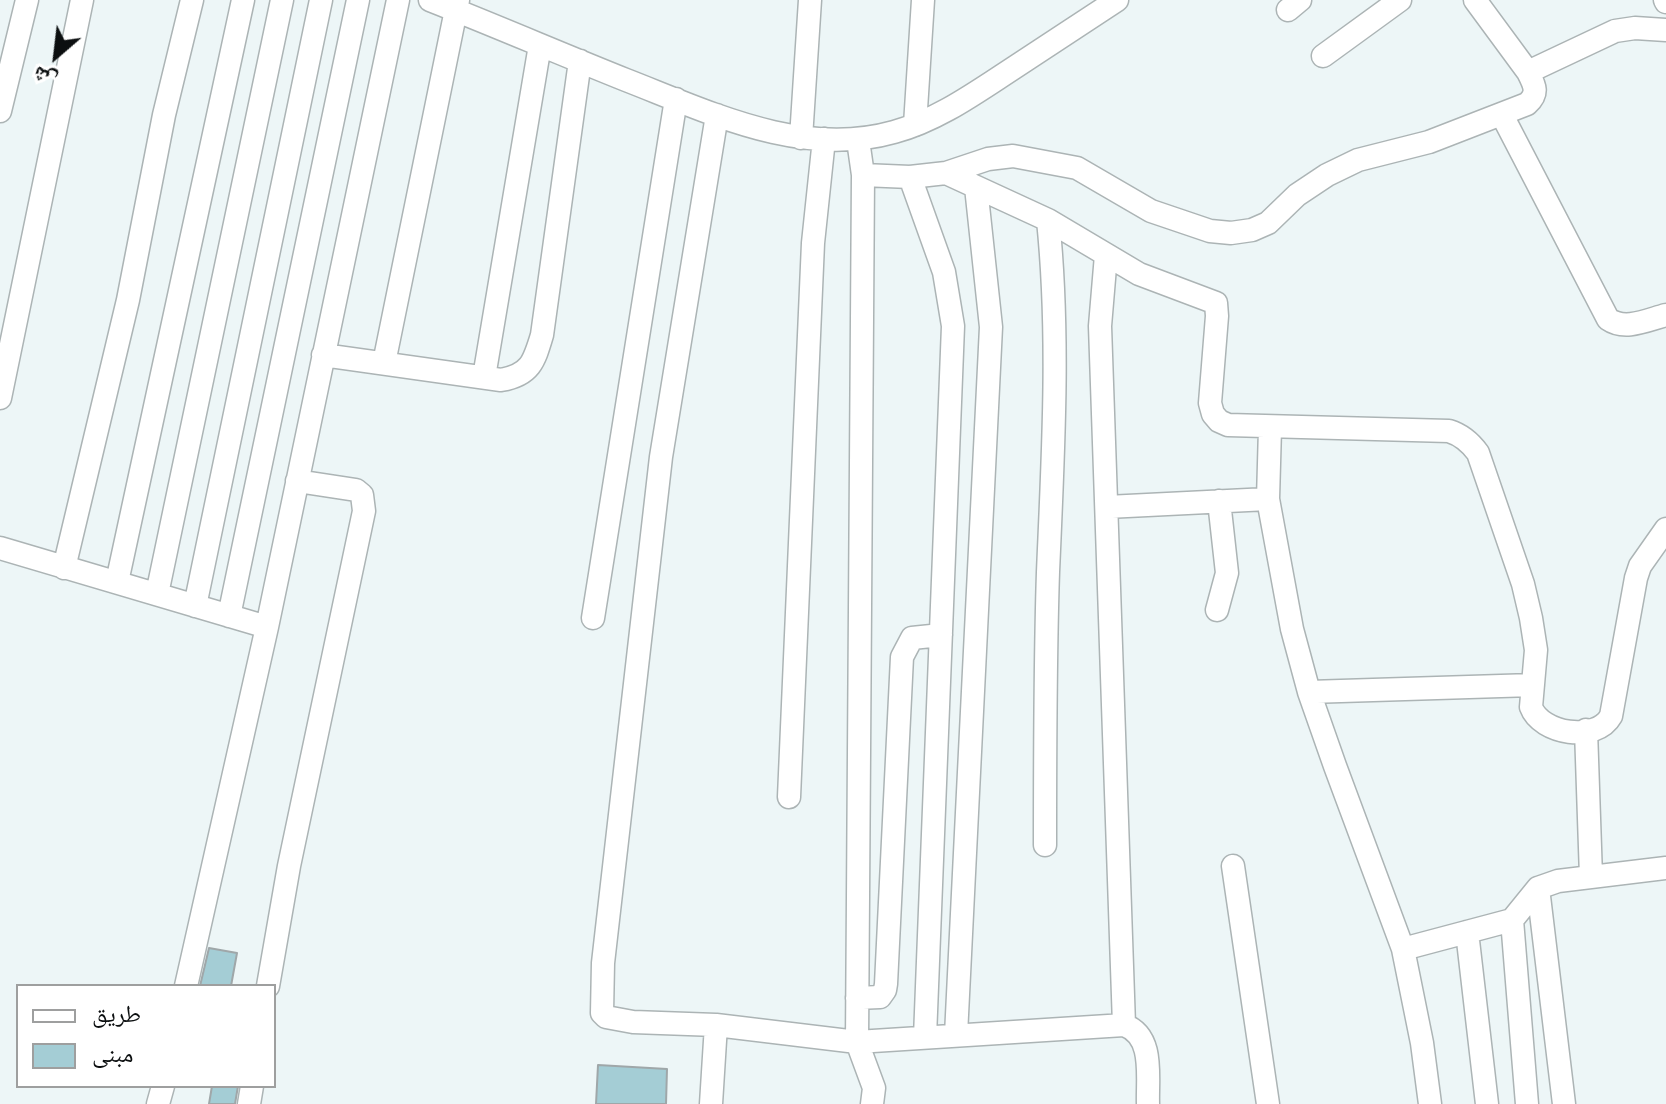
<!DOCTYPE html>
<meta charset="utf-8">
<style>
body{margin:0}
#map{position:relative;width:1666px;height:1104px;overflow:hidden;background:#edf6f7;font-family:Bitter,"Noto Naskh Arabic",serif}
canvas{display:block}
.legend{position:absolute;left:16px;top:984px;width:260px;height:104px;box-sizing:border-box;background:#fff;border:2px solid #9e9f9f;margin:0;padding:10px 14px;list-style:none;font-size:24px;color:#0c0f10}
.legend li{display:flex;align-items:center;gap:16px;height:40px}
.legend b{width:40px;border:2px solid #9e9f9f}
.north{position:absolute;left:16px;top:16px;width:80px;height:80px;-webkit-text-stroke:6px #fff;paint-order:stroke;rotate:208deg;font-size:22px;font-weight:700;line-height:32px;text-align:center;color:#0c0f10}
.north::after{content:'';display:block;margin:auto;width:28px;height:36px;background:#0c0f10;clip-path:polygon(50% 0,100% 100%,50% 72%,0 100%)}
</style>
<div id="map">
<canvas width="1666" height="1104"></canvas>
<ul class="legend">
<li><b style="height:10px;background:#fff"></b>طريق</li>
<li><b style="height:22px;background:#a4cdd5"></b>مبنى</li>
</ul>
<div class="north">ش</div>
</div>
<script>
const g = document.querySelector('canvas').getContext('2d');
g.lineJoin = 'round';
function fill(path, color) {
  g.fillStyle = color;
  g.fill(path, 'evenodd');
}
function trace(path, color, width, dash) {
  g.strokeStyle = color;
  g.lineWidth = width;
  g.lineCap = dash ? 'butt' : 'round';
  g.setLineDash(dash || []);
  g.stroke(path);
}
const building = new Path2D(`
 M209 948 237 953 231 986H200Z
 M598 1065 667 1069 666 1104H596Z
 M212 1086H238L235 1104H209Z`);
fill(building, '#a4cdd5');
trace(building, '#9fa7a9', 2);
const minor = new Path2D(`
 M430 0C496 26 561 54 626 80 711 113 802 158 894 132 935 121 971 96 1006 73 1043 49 1080 24 1117 0
 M1475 0 1528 72 1615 31 1635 28 1666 30
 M1665 0 1666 2
 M1288 10 1300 0
 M1323 56 1400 0
 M0 111 27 0
 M717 115 661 457 603 963 602 1013 606 1017 633 1022 716 1025 857 1042 1124 1025C1155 1036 1147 1077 1148 1104
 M1502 115 1608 319C1625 331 1647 320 1666 315
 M915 125 923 0
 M801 138 810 0
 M858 140 863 175 910 177 946 173 988 159 1013 156 1077 168 1151 211 1210 231 1231 233 1252 230 1268 223 1297 195 1327 175 1358 160 1429 142 1527 104C1539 93 1535 86 1528 72
 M946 173 1048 220 1139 274 1216 303 1217 316 1210 403 1213 414 1219 421 1228 425 1449 431C1462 435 1470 442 1478 453L1523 584 1531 618 1536 650 1531 707C1541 734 1596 743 1611 716L1636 578 1640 566 1666 529
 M863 175 857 1042 874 1088 872 1104
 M910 177 944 272 953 326 925 1037
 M1106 255 1100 326 1124 1025
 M323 355 501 380C530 375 534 362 542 335L580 61
 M384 363 458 0
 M484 377 540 45
 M0 398 82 0
 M1270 428 1268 499 1292 629 1309 692 1335 766 1403 949 1422 1043 1430 1104
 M1107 507 1268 499
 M0 548 267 627
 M64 568 128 300 164 115 192 0
 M117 582 243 0
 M157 594 282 0
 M195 606 321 0
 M1217 610 1227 573 1219 501
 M229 616 358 0
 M593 618 676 99
 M1309 692 1533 685
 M1586 730 1591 877
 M789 797 813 243 824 139
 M1045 845C1045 754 1045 663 1048 572 1053 455 1060 337 1048 220
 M1233 866 1268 1104
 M1538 888 1564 1104
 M1512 920 1527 1104
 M1467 932 1487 1104
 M1403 949 1512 920 1538 888 1558 881 1666 868
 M186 986 267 627 398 0
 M268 986 289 866 364 511 362 495 356 490 297 481
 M857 998 880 997 885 990 886 984 902 657 912 638 941 635
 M956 1035 991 327 976 187
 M158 1104 163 1086
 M249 1104 252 1086
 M711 1104 716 1025`);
trace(minor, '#acb4b5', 25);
trace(minor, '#fff', 22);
</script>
